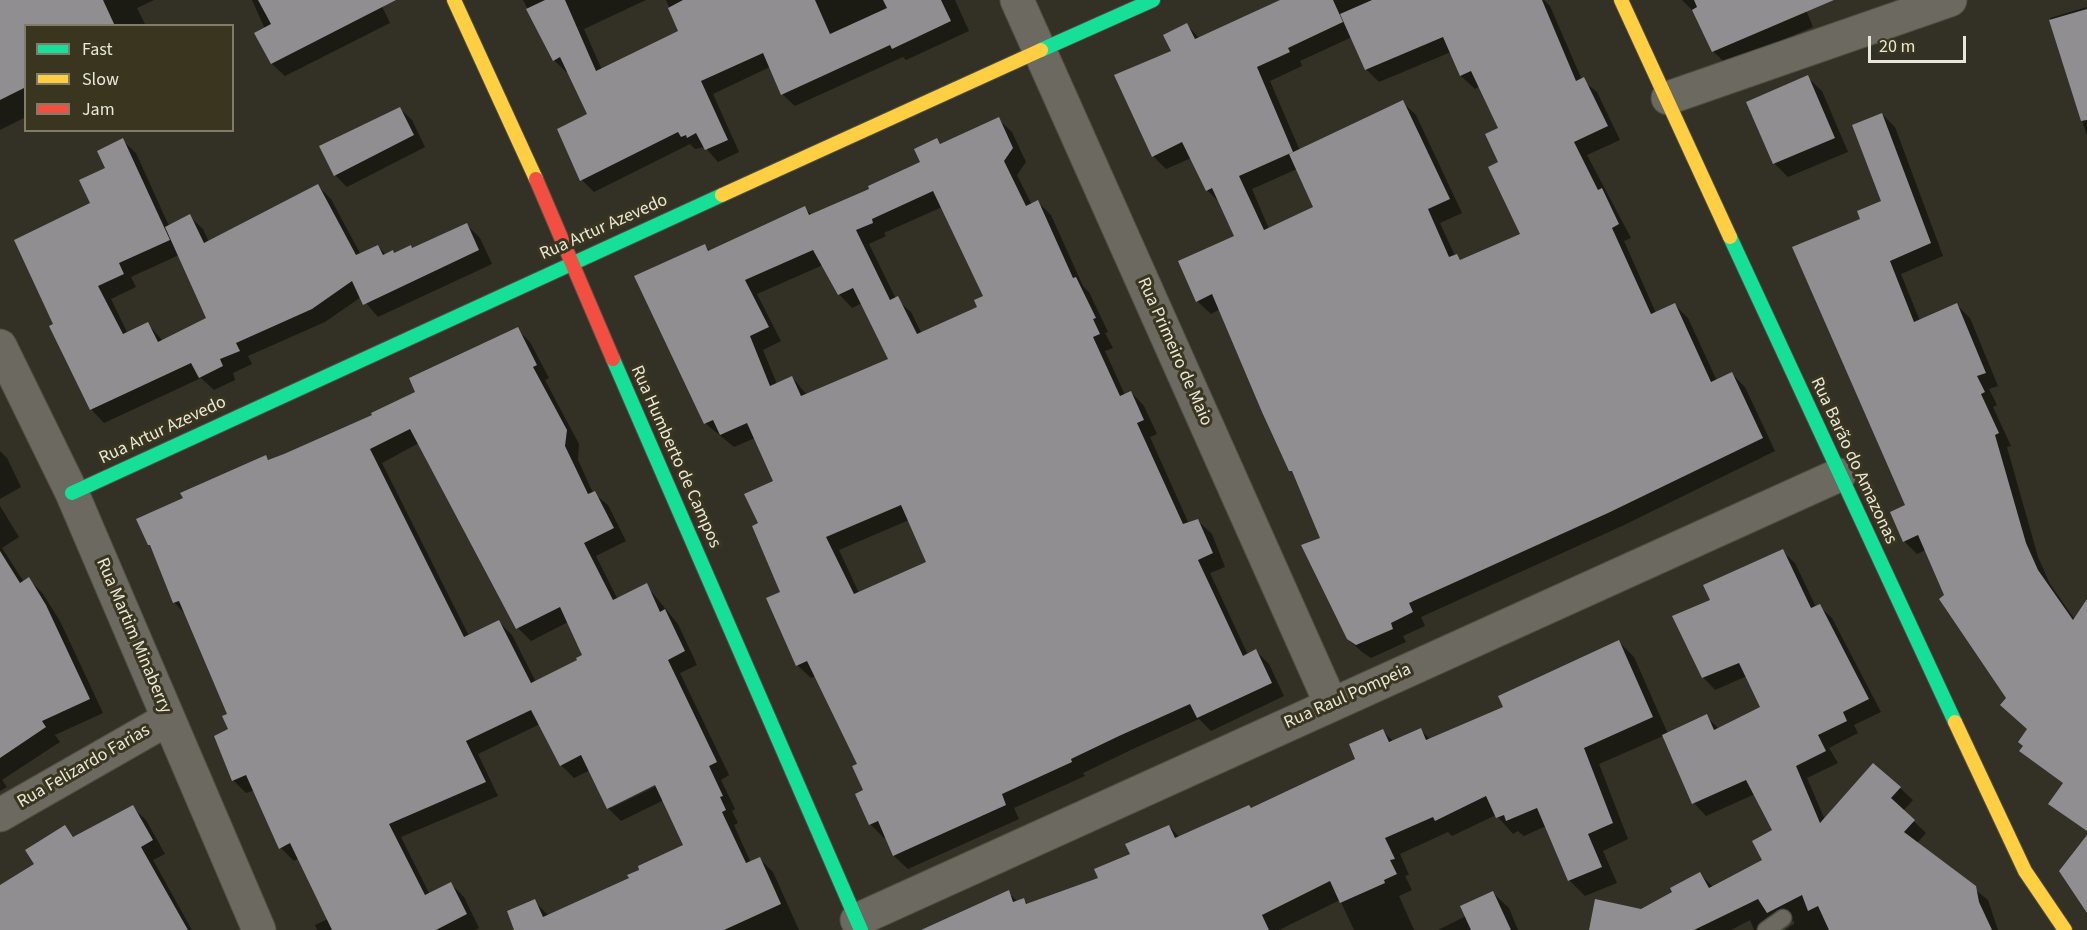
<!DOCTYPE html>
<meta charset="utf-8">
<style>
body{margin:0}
#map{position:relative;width:2087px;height:930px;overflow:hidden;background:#333125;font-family:"Source Sans 3",sans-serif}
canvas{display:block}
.legend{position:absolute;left:24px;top:24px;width:210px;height:108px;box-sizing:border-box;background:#39351f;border:2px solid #7f7c69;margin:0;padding:8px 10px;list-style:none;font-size:18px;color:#e9e7d9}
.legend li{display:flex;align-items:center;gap:12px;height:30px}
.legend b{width:30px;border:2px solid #7f7c69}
.scale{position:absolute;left:1868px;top:36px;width:98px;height:27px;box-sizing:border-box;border:3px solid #e9e7d9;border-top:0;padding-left:8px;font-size:18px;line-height:21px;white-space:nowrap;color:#e9e7d9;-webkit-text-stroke:4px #39351f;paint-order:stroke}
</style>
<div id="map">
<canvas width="2087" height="930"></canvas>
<ul class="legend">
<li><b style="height:8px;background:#16e098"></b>Fast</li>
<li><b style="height:8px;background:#ffcf43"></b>Slow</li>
<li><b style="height:8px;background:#f24e42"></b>Jam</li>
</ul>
<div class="scale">20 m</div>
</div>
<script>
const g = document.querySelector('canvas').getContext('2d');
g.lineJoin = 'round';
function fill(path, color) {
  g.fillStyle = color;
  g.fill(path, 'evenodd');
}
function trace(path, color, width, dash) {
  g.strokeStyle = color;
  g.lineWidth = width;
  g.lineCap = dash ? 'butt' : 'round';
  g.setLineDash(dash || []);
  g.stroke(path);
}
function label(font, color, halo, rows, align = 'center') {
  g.font = font + ' "Source Sans 3",sans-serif';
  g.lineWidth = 6;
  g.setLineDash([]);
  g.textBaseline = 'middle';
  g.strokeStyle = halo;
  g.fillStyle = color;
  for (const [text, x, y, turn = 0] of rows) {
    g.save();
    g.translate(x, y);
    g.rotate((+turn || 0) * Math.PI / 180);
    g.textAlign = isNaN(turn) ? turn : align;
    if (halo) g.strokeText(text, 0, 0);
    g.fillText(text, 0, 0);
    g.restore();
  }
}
fill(new Path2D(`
 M0 0H154L137 8 146 26H26V117L0 130Z
 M252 0H379L390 23 285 76 272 64 265 29Z
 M523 0H646L584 29 602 70 680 31 666 0H955L969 31 906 60 903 57 795 106 782 94 770 67 713 94 739 152 718 162 705 147 695 149 690 144 594 192 582 180 589 115 569 71 566 72 554 60Z
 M1287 0H1544L1550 6 1582 80 1597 92 1620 140 1587 155 1631 238 1624 241 1656 313 1675 305 1688 318 1717 381 1732 374 1745 387 1775 451 1622 526 1421 617 1425 626 1403 636 1406 642 1371 658 1362 652 1348 639 1322 539 1220 309 1211 314 1197 301 1236 236 1220 203 1207 190 1191 158 1166 169 1153 156 1173 51 1187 25 1200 39ZM1352 37 1366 69 1379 82 1451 52 1461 76 1475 89 1480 86 1500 129V163L1522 234 1462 261 1455 256 1440 223 1462 213 1416 115 1402 102 1300 151 1270 81 1302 66 1300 61ZM1297 169 1315 208 1269 229 1252 189Z
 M1682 0H1802L1813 27 1726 64 1713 51 1695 13Z
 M2087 7V136L2050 18Z
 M1807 77 1822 91 1848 152 1788 177 1774 163Z
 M400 109 412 120 425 147 347 187 335 175Z
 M1882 114 1895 127 1943 256 1901 274 1920 321 1957 305 1970 318 1998 386 1989 389 1997 405 1993 407 2011 446 2007 447 2038 557 2050 584 2075 620 2087 602V798L2029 730 1946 596 1926 550 1917 554 1904 541 1907 506 1862 220 1883 202Z
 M998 119 1012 132 1026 162 1017 175 1032 205 1038 202 1051 215 1083 286 1089 292 1108 332 1105 333 1113 348 1105 351 1125 395 1131 392 1144 406 1157 434 1150 437 1189 524 1198 521 1212 534 1225 567 1210 573 1248 655 1256 651 1269 664 1284 696 1211 731 1199 719 1133 749 1083 773 1085 776 1014 808 1019 819 908 869 894 856 886 837 884 838 870 824 859 765 816 676 811 678 797 665 782 592 760 524 775 482 755 438 734 447 705 423V246L711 252 804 208 812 215 871 189 922 163 937 140 942 145ZM942 207 985 297 979 308 922 334 911 312 896 299 869 244 886 236 884 233ZM823 265 839 294 852 308 862 303 889 360 807 395 792 377 777 384 763 350 781 341 757 294ZM909 520 928 563 859 593 839 550Z
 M122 140 136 153 169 226 189 216 203 229 209 242 318 186 331 199 361 255 378 246 386 255 395 254 411 246 413 249 467 225 480 238 492 264 378 317 361 297 325 322 248 356 252 364 233 373 235 380 214 390 201 378 104 423 91 409 55 324 92 203ZM179 255 208 319 163 341 148 324 128 334 111 299 136 287 131 277Z
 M517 329 530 342 549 378 545 380 579 444 578 460 593 493 608 505 626 541 596 556 618 600 646 585 678 624 697 665 680 673 729 775 721 780 735 809 732 811 738 823 734 825 751 863 760 859 773 872 799 930H517L534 901 549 916 631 879 685 845 664 800 621 821 608 808 590 770 574 778 561 765 540 724 478 754 498 796 401 837 430 895 451 884 464 897 479 928 475 930H317L315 925 328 919 299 858 294 861 281 848 255 790 246 793 233 780 229 714 186 615 174 602 150 545 185 499 266 457 270 461 374 416 417 392ZM419 443 518 628 531 641 568 622 584 656 579 661 536 682 512 635 499 622 469 636 382 463ZM661 780 663 783 611 808V805Z
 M0 451 7 458 21 487 0 499Z
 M0 506 19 537 2 548 24 582 29 579 43 594 60 621 103 713 55 735 60 742 2 780 7 787 0 791Z
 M1782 551 1795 563 1816 607 1819 606 1832 618 1881 712 1854 725 1858 733 1829 748 1838 763 1807 778 1825 820 1900 788 1913 800 1903 811 1926 833 1917 843 1988 900 1998 930H1785L1794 924V920L1778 930H1754L1750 920 1731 930H1665L1674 893 1700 874 1713 887 1764 861 1774 831 1755 794 1706 816 1694 803 1663 736 1599 764 1628 839 1603 851 1617 883 1585 896 1569 880 1546 826 1524 836 1518 831 1513 834 1496 815 1452 836 1448 832 1400 854 1409 875 1405 876 1412 890 1399 896 1414 930H1354L1340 900 1279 930H930L1008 892 1018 902 1024 900 1029 905 1100 879 1169 826 1180 838 1252 809 1357 759 1383 731 1394 742 1420 729 1431 740 1505 707 1618 641 1634 657 1668 734 1706 716 1719 729 1762 708 1747 676 1715 690 1703 677 1712 600Z
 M132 807 146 820 165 854 153 860 192 930H0V888L36 865 65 827 75 838Z
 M1493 893 1509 908 1518 930H1438L1466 916Z`), '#0007');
fill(new Path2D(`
 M0 0H103L115 26H26V87L0 100Z
 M258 0H396L271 64 254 33 271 24Z
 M545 0H565L596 71 678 31 668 8 683 0H815L830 34 887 8 883 0H941L951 21 892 49 890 45 781 95 763 53 701 81 728 140 705 150 696 133 687 138 686 135 681 137 678 132 580 181 557 129 587 114 560 57 553 61 526 9Z
 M1280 0H1333L1343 22 1288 48 1290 52 1257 67 1293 152 1239 176 1264 230 1313 207 1289 154 1403 100 1450 199 1428 209 1449 257 1457 254 1460 260 1520 234 1488 167 1498 162 1485 134 1498 128 1471 71 1460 76 1443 37 1365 70 1340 14 1372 0H1542L1576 81 1584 77 1608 126 1574 142 1598 190 1602 188 1619 224 1612 228 1651 314 1675 303 1711 382 1732 372 1763 438 1608 513 1409 603 1413 612 1391 623 1393 629 1356 645 1347 639 1301 545 1320 538 1292 471H1289L1262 412 1212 294 1196 302 1178 261 1234 236 1212 188 1206 191 1182 142 1152 157 1114 75 1171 51 1163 35 1187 23 1195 39Z
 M1694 0H1834L1712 52 1692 10 1697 7Z
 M2087 9V120L2081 121 2049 20Z
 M1808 75 1835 138 1773 164 1746 102Z
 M400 107 414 135 334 176 319 146Z
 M1882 113 1931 243 1890 261 1914 322 1957 303 1986 373 1977 376 1985 392 1981 394 1999 433 1995 435 2026 543 2038 570 2073 620 2087 599V831L2048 804 2063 783 2019 751 2023 746 2018 742 2027 729 2000 705 2006 698 1939 599 1944 595 1918 535 1903 542 1890 512 1905 505 1792 247 1860 219 1857 211 1881 201 1852 125Z
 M999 117 1013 148 1004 161 1026 206 1038 200 1073 278 1076 277 1096 318 1093 319 1100 334 1093 337 1120 396 1131 391 1144 420 1137 423 1183 524 1198 519 1213 553 1198 560 1243 656 1256 649 1272 683 1197 718 1190 704 1119 736 1071 759 1072 762 1002 794 1006 805 893 856 878 821 869 825 855 794 863 790 852 766 857 764 807 661 796 666 766 598 780 592 752 526 758 523 744 494 773 481 747 423 720 435 713 420 704 424 634 276 705 244 708 251 805 206 809 215 869 189 868 186 920 162 914 149 937 138 940 144ZM933 191 983 296 974 300 977 307 917 334 898 296 890 300 856 230 873 223 872 219ZM813 250 838 295 853 288 888 359 801 396 792 376 770 386 750 336 769 327 745 280ZM901 505 926 562 854 594 826 537Z
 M123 138 170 240 119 263 124 274 98 286 123 334 148 322 158 342 206 318 165 227 190 214 204 243 318 184 356 255 378 245 383 255 393 250 394 253 411 245 412 248 467 223 479 250 363 305 352 281 312 309 236 343 240 351 220 359 223 366 199 378 191 363 90 410 49 326 53 324 14 240 90 203 79 180 105 168 97 151Z
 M518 327 537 365 533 367 567 430 565 446 588 494 595 491 614 528 584 543 613 600 647 583 660 612 665 609 685 651 668 660 717 762 709 766 723 796 720 797 726 810 722 812 746 863 760 857 781 904 724 930H514L507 911 535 899 543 917 629 878 627 875 639 870 638 866 683 845 655 785 607 809 581 755 560 766 531 710 466 741 486 782 389 824 425 895 451 882 467 914 436 930H332L290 843 279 849 246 775 232 781 214 736 228 729 222 716 227 714 179 601 173 603 150 545H148L136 519 183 498 180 493 266 455 268 460 284 454 372 415 371 413 415 392 409 378ZM410 429 516 629 560 607 582 655 576 658 577 660 531 683 499 620 464 637 370 449Z
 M1783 549 1811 608 1820 604 1869 699 1843 712 1847 721 1818 735 1826 751 1796 766 1820 823 1873 763 1901 787 1891 798 1915 820 1904 832 1976 886 1979 902 1992 930H1829L1818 906 1808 911 1802 895 1767 913 1758 899 1694 930H1589L1595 899 1641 909 1672 892 1670 888 1700 872 1709 888 1762 860 1752 841 1772 830 1746 780 1692 804 1662 735 1707 714 1714 730 1760 707 1739 663 1702 678 1672 616 1710 600 1703 585Z
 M0 551 20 583 29 577 46 605 90 699 42 721 46 727 0 758Z
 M1619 640 1653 717 1584 748 1613 823 1588 834 1602 867 1568 881 1537 808 1506 821 1504 815 1496 818 1486 796 1435 821 1433 817 1385 838 1395 859 1390 860 1397 874 1384 880 1385 883 1340 903 1330 881 1262 915 1269 930H921L1009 890 1013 902 1024 898 1026 904 1098 878 1094 869 1130 854 1125 844 1169 825 1175 838 1249 805 1251 808 1355 759 1349 744 1383 729 1389 742 1421 728 1426 740 1503 707 1498 696Z
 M133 805 153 840 141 847 188 930H0V885L34 864 25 850 65 825 73 837Z
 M2087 835V913L2059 871Z
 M1493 891 1511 930H1471L1460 906Z`), '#908e90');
const lane = new Path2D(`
 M1766 930 1783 918`);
const street = new Path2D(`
 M1017 0 1331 704
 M1668 98 1950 0
 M0 346 72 493 259 930
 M0 815 168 719
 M857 920 1839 475`);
const fast = new Path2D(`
 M1041 50 1153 0
 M1730 237 1955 722
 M613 359 861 930
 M72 493 722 195`);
const slow = new Path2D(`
 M454 0 536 179
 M1621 0 1730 237
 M722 195 1041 50
 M1955 722 2025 871 2065 930`);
const jam = new Path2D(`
 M536 179 613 359`);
trace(lane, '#504e43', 19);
trace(street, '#504e43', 35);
trace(fast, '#504e43', 16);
trace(slow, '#504e43', 16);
trace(jam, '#504e43', 16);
trace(lane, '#6b6960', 16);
trace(street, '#6b6960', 33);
trace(fast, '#16e098', 14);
trace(slow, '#ffcf43', 14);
trace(jam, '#f24e42', 14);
label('18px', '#e9e7d9', '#39351f', [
 ["Rua Artur Azevedo",604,228,-24],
 ["Rua Primeiro de Maio",1174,352,66],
 ["Rua Artur Azevedo",163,431,-25],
 ["Rua Humberto de Campos",675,457,66],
 ["Rua Barão do Amazonas",1853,461,65],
 ["Rua Martim Minaberry",133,636,67],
 ["Rua Raul Pompeia",1348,697,-24],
 ["Rua Felizardo Farias",84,767,-30]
]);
</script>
